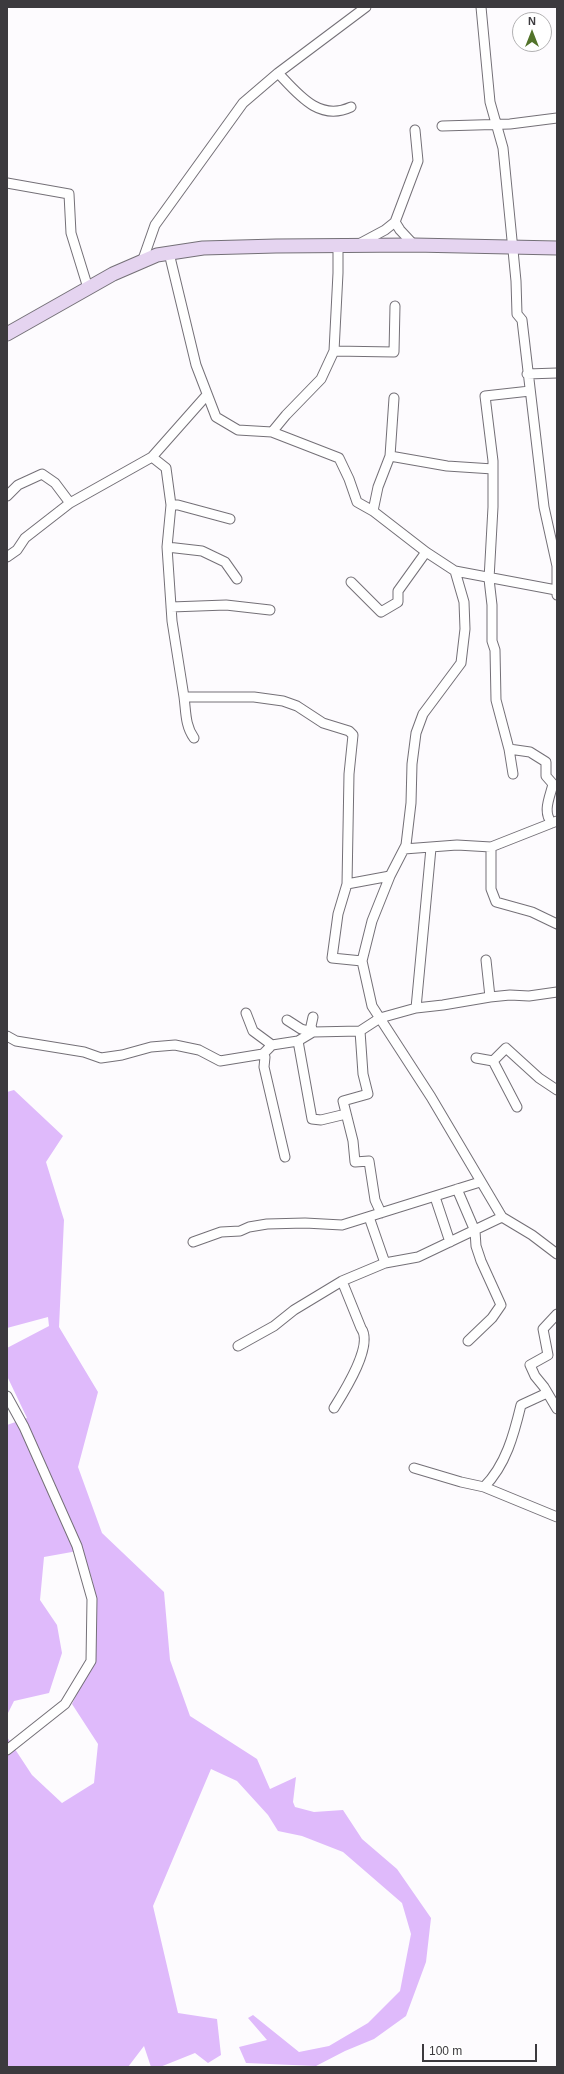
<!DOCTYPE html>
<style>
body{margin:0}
#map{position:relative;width:564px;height:2074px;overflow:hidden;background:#fdfbfe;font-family:Arial,sans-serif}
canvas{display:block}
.frame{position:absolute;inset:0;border:8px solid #3c3a3e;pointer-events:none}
.north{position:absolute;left:512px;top:12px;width:40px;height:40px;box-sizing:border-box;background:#fff;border:1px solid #b1b0b2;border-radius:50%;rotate:0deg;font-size:11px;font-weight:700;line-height:16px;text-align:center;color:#3c3a3e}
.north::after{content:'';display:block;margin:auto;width:14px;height:18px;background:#52732a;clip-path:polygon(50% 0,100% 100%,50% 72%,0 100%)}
.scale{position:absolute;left:422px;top:2044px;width:115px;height:18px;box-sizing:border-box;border:2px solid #3c3a3e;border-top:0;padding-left:5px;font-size:12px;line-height:14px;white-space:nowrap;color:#3c3a3e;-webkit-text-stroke:3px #fff;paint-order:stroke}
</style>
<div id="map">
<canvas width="564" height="2074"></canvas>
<div class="frame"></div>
<div class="north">N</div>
<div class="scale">100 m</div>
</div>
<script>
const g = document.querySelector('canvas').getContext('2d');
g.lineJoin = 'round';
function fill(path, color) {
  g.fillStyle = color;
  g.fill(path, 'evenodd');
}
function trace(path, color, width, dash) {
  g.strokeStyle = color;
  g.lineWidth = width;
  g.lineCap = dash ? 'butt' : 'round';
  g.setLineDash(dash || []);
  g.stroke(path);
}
fill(new Path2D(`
 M14 1090 63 1136 46 1162 64 1220 59 1327 98 1392 78 1467 102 1533 164 1592 170 1660 190 1716 257 1759 270 1789 296 1777 293 1802 295 1807 314 1812 343 1810 362 1839 397 1869 431 1918 426 1962 406 2016 374 2039 345 2051 316 2066 246 2063 239 2047 267 2040 248 2018 253 2015 299 2052 329 2046 368 2023 400 1991 411 1934 402 1903 343 1852 302 1836 278 1831 268 1815 237 1781 211 1769 153 1906 178 2013 217 2019 221 2055 208 2063 195 2053 160 2067H151L144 2046 128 2067H7V1737L32 1775 62 1803 94 1783 98 1744 72 1704 94 1658 96 1638 93 1583 83 1550 44 1557 40 1600 57 1625 62 1653 49 1693 14 1701 7 1715V1425L27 1418 7 1376V1348L49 1326 48 1317 7 1328V1092Z`), '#dfbafb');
const minor = new Path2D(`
 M481 7 490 102 503 148 516 281 517 314 522 320 544 507 557 566V595
 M278 73C298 94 319 122 351 107
 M442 126 510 124 557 118
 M7 183 69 194 71 233 88 288
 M357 245 385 230 395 222
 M414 245 400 230 395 222 418 161 415 130
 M169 253 196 365 216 417 238 430 272 432 339 458 349 479 357 502 373 511 426 552 455 571 464 602 465 629 461 663 423 714 416 733 412 764 411 803 406 845 390 876 372 921 362 961 372 1006 431 1097 502 1217 532 1235 557 1254
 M142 262 155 225 243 103 278 73 366 7
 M334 351 394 352 395 306
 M527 374 557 373
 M272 432 286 415 321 379 334 351 338 273V246
 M390 456 447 466 493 469
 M152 457 166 468 171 505 167 547 172 621 184 697H254L283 701 297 706 323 723 349 731 353 735 349 774 347 884
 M7 496 18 485 42 474 55 483 70 503
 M171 505H178L230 519
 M373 511 378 487 390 456 394 398
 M167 547 202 551 225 562 237 579
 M7 557 17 550 25 538 70 503 152 457 206 396
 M455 571 556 590
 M351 582 381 612 398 602V591L426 552
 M171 607 226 605 270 610
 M184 697C186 711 185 726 194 738
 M509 749 530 752 546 762V776L553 784C550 797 542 812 552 823
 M513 774 509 749 496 700 495 650 492 641V605L489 579 493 507V461L485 396 530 391
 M491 847V889L496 902 532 912 557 924
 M404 849 457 845 491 847 557 821
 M486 960 490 997
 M362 961 332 958 338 914 347 884 390 876
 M416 1008 431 848
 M246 1013 253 1031 272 1045
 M313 1017 311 1026 313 1032
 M287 1020 301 1029 313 1032
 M360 1031 363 1074 368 1094 343 1101 353 1141 355 1162 369 1161 375 1200 381 1213
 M7 1036 16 1041 84 1052 101 1058 122 1055 151 1047 175 1045 199 1050 220 1061 263 1054 272 1045 298 1041 313 1032 360 1031 380 1018 416 1008 443 1005 490 997 510 995 529 996 557 992
 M298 1041 312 1119 321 1120 346 1114
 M263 1054 265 1057 264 1067 285 1157
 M476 1058 493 1061 506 1048 539 1078 557 1090
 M493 1061 517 1107
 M457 1189 475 1231 476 1246 481 1261 501 1305 492 1318 468 1341
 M435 1197 450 1242
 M369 1217 385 1263
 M193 1242 221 1232 240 1231 249 1227 267 1224 305 1223 342 1225 480 1182
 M557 1314 543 1329 548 1355 530 1365 535 1376 544 1387 557 1409
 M238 1346 274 1326 294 1310 342 1281 385 1263 418 1257 502 1217
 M7 1396 24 1427 77 1546 92 1599 91 1661 65 1704 7 1750
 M334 1408C344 1392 374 1345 361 1328L342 1281
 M414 1468 461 1482 484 1487C506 1465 514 1434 521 1405L547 1393
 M484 1487 557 1517`);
const secondary = new Path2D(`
 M7 334 113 274 157 255 203 248 276 246 414 245 557 248`);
trace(minor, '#747077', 11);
trace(secondary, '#747077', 15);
trace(minor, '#fff', 9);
trace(secondary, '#e5d4f0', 13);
</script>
